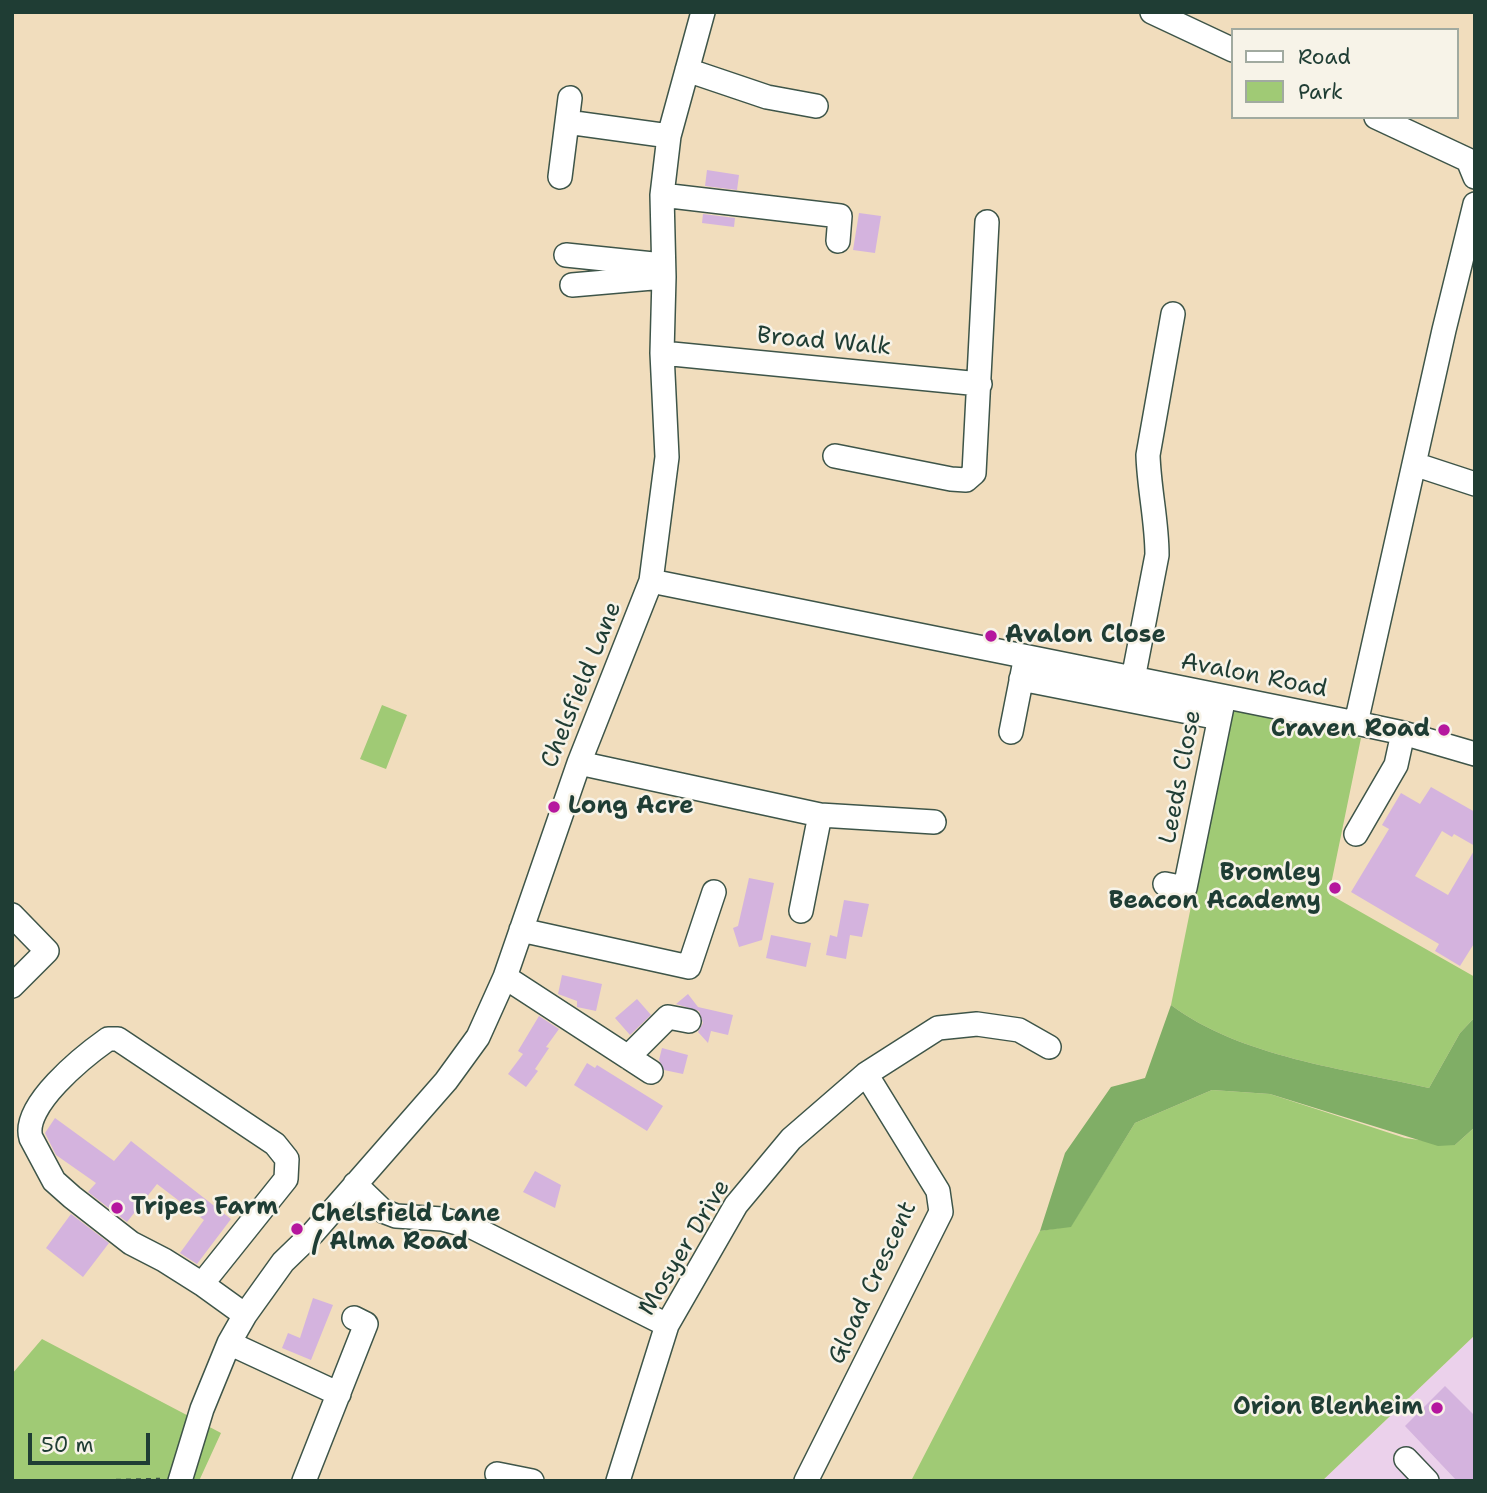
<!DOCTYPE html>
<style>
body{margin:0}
#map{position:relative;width:1487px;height:1493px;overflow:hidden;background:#f1ddbd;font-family:"Shantell Sans",sans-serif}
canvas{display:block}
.frame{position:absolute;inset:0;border:14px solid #1f3d34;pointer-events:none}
.legend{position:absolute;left:1231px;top:28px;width:228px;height:91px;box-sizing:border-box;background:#f7f3e8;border:2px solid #a1aaa0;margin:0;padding:9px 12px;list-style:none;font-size:21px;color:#1f3d34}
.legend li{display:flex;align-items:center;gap:14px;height:35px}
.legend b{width:35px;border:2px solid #a1aaa0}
.scale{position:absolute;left:28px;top:1433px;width:122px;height:32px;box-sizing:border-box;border:4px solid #1f3d34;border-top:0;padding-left:9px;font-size:21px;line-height:24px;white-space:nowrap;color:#1f3d34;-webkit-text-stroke:5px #f7f3e8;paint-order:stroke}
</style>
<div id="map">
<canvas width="1487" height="1493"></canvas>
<div class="frame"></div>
<ul class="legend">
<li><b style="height:9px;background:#fff"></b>Road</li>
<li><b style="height:19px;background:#a0ca75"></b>Park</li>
</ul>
<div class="scale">50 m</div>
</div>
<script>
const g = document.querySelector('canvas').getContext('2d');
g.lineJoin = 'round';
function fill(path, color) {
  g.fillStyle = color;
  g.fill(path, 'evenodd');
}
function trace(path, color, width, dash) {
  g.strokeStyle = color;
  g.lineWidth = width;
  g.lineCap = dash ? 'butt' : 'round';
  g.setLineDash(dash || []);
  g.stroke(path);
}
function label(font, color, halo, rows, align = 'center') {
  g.font = font + ' "Shantell Sans",sans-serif';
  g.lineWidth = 5;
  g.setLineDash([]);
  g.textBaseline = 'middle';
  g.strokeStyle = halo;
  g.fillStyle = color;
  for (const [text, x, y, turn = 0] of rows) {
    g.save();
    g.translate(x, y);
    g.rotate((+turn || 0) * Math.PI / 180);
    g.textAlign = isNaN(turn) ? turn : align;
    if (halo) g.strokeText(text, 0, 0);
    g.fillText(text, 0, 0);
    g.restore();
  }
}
fill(new Path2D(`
 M1475 1335V1481H1322Z`), '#ebd1eb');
fill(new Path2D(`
 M382 705 407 715 386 769 360 759Z
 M1231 709 1361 738 1329 894 1475 977V1017L1460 1033 1429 1088C1346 1069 1240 1057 1171 1005Z
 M1212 1090 1270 1094 1405 1138 1455 1145 1475 1127V1335L1322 1481H911L1040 1231 1071 1226 1135 1123Z
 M42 1339 221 1433 199 1481H12V1374Z`), '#a0ca75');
fill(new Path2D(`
 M1171 1005C1240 1057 1346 1069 1429 1088L1460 1033 1475 1017V1127L1455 1145 1438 1146 1270 1094 1212 1090 1135 1123 1071 1227 1040 1231 1065 1153 1111 1087 1145 1078Z`), '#80ae66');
fill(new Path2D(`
 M707 170 739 175 737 190 705 186Z
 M859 213 881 216 875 253 853 250Z
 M703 214 735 218 734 227 702 223Z
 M1431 787 1475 812V846L1454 834 1452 837 1442 831 1415 876 1448 895 1475 849V942L1460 966 1435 951 1439 944 1351 892 1389 829 1382 825 1401 793 1420 804Z
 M749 878 774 883 762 940 739 947 733 928 738 926Z
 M844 900 869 904 862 937 850 935 846 959 826 955 830 935 837 937Z
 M771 935 811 943 806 967 766 958Z
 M562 975 602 984 596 1011 577 1007V1001L558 994Z
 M688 994 698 1007 733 1015 728 1035 711 1031 708 1043 698 1032 703 1023 699 1011 676 1004Z
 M637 999 651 1015 630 1035 615 1018Z
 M539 1016 559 1029 546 1047 549 1048 535 1069 538 1071 526 1087 508 1074 523 1054 518 1051Z
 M662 1048 688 1055 683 1074 664 1070 659 1060Z
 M587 1063 595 1068 597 1065 663 1106 647 1131 574 1085Z
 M55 1118 114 1161 131 1141 231 1219 197 1264 180 1253 204 1220 157 1184 127 1222 88 1192 96 1183 56 1155 45 1133Z
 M535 1171 561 1185 555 1208 523 1192Z
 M71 1214 109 1243 83 1277 46 1248Z
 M313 1298 333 1305 311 1360 282 1348 288 1333 300 1338Z
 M1445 1386 1475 1416V1481H1457L1405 1426Z`), '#d4b3de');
const minor = new Path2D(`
 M1152 12 1233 50
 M687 70 767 97 816 106
 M1376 117 1468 160 1475 177
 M567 122 669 136
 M560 177 570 98
 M662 195 840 216 838 241
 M566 255 663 265
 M572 285 664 277
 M662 353 980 384
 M835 456 951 479 966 480 974 473 987 222
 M1414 464 1475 484
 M651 581 1356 723 1403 733 1475 754
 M1021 679 1219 718
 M1133 679 1157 555C1157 521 1149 489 1148 455L1173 314
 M1356 723 1444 330 1475 204
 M1011 732 1024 666
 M579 763 820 815 934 822
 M1356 834 1396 765 1403 733
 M1165 884 1185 888 1224 697
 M801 911 820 815
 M12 915 47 951 12 986
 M521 930 689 967 714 892
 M505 977 651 1072
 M628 1057 668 1017 689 1021
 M355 1184 383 1211 396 1216 442 1219 472 1227 667 1325
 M202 1284 164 1260 131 1243 72 1197 54 1181 31 1138C21 1106 84 1056 108 1039H118L127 1045 275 1144 287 1159 286 1179 202 1284 245 1315
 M229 1343 339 1394
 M1406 1459 1427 1481
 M497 1474 532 1481
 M180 1481 202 1409 229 1343 245 1315 283 1262 313 1233 446 1081 478 1037 505 977 579 763 651 581 667 457 662 353 664 277 662 195 669 136 703 12
 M304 1481 366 1324 354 1318
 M618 1481 667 1325 736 1205 791 1139 866 1074 938 1028 977 1024 1019 1030 1049 1047
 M806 1481 941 1212 938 1191 866 1074`);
trace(minor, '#3e5549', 26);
trace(new Path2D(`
 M76 1481 160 1479`), '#3e5549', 2.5, [5, 5]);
trace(minor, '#fff', 23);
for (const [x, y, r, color] of [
 [991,636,7,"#b5179e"],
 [1444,730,7,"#b5179e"],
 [554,807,7,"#b5179e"],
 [1335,888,7,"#b5179e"],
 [117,1208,7,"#b5179e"],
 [297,1229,7,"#b5179e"],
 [1437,1408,7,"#b5179e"]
]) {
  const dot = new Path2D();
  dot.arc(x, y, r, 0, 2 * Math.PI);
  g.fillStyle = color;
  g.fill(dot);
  trace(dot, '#f7f3e8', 2.5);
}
label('24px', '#1f3d34', '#f7f3e8', [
 ["Broad Walk",824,342,5],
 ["Avalon Road",1254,676,11],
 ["Chelsfield Lane",582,685,-68],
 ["Leeds Close",1181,777,-79],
 ["Mosyer Drive",685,1248,-59],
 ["Gload Crescent",873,1283,-65]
]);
label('bold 24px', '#1f3d34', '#f7f3e8', [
 ["Avalon Close",1005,636],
 ["Craven Road",1430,730,"right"],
 ["Long Acre",568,807],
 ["Bromley",1321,874,"right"],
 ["Beacon Academy",1321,902,"right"],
 ["Tripes Farm",131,1208],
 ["Chelsfield Lane",311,1215],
 ["/ Alma Road",311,1243],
 ["Orion Blenheim",1423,1408,"right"]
], 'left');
</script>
